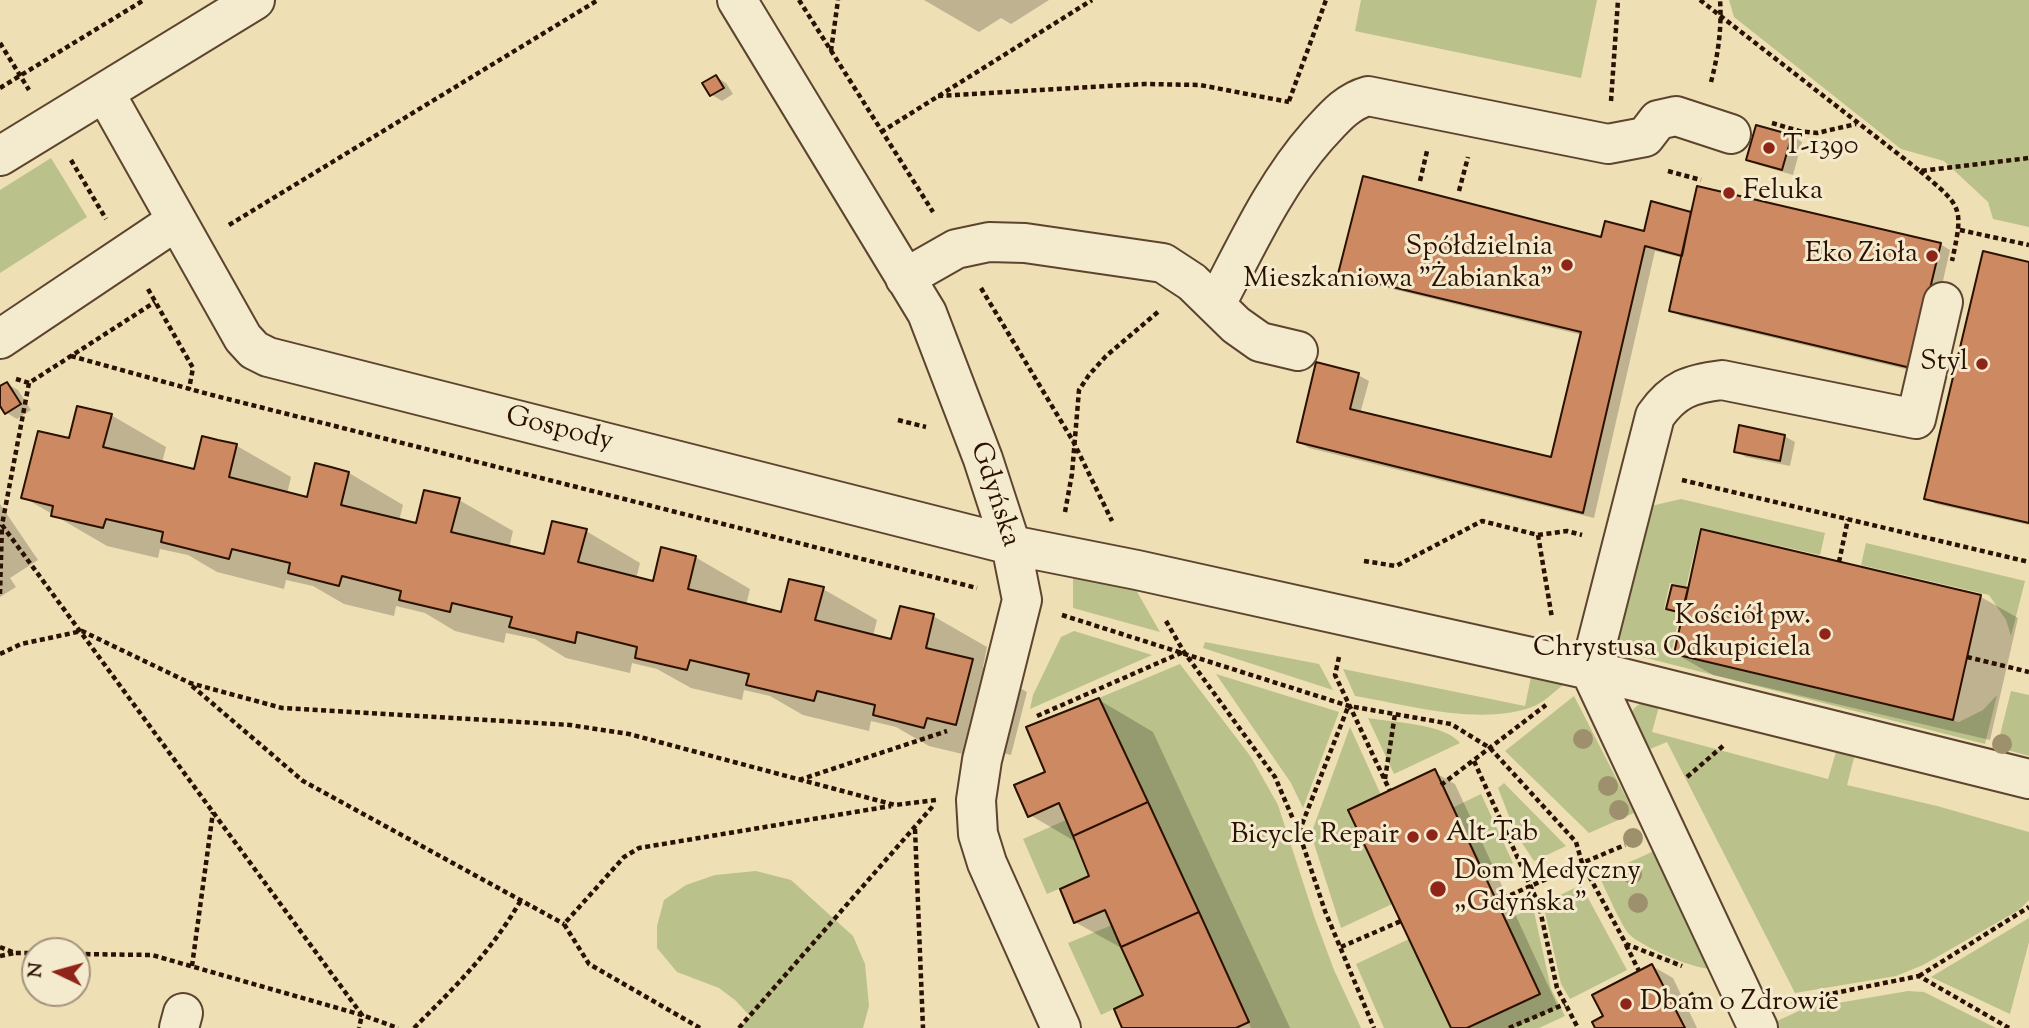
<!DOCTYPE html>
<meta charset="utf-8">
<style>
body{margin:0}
#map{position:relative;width:2029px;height:1028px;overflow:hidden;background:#eedfb4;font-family:"Sorts Mill Goudy",serif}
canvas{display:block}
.north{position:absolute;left:21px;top:937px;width:70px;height:70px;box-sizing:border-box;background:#f4eace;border:2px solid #a4937c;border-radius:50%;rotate:275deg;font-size:19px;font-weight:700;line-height:28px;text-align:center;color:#2b1102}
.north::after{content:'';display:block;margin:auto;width:24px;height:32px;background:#8f2418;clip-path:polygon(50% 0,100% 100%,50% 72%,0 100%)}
</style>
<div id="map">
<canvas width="2029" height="1028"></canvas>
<div class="north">N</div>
</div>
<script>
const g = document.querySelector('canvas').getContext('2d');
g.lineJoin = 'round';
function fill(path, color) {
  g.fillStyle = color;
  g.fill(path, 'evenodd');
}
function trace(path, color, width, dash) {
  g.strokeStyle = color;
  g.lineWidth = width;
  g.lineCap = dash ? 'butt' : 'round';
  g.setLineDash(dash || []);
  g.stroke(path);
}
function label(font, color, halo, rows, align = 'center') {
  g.font = font + ' "Sorts Mill Goudy",serif';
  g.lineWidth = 6;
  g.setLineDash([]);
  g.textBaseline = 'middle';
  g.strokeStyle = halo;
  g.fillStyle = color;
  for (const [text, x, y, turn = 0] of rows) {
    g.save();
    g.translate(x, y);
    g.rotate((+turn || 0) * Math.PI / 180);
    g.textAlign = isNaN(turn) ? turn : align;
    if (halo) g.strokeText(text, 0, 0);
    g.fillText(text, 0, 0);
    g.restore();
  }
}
fill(new Path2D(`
 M1361 0H1597L1581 78 1355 31Z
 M1729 0H2029V227L1993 219 1988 202 1944 161 1901 149 1734 17Z
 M51 158 87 217 0 273V190Z
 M1681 499 1825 533 1820 555 1700 528 1686 587 1670 583 1664 609 1680 612 1671 654 1959 722 1983 710 1997 695 1985 744 1607 648 1639 522 1651 518V506Z
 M1866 543 2025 581 2011 636 2006 620 1989 595 1861 565Z
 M1073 576 1136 590 1160 632 1073 608Z
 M1074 631 1152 655 1030 709 1033 695 1061 637Z
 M1205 642 1319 664 1333 690 1203 648Z
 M1180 664 1251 757 1278 805 1314 916 1334 970 1361 1028H1251L1099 698Z
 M1343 669 1525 706 1532 672 1555 679 1563 685C1554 692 1543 703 1532 707 1479 726 1409 705 1355 696Z
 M1216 674 1339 712 1303 808 1291 783Z
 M2011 691 2029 695V756L1997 747Z
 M1574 696 1634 813 1589 833 1505 751Z
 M1661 699 1652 732 1828 779 1838 745 1856 750 1847 785 1937 806 2029 832V900L2019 910 1923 965 1896 976 1795 993 1667 742 1643 752 1628 720C1635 702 1643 701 1661 699Z
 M1368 718C1391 722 1446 724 1460 743L1394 774Z
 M1350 727 1381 795 1348 810 1392 904 1341 928 1311 834Z
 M1504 783 1566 846 1534 861 1516 834 1498 788Z
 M1481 794 1513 863 1484 877 1452 808Z
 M1066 820 1089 876 1047 894 1023 839Z
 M1654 851 1713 968C1699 972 1640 946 1629 934 1622 927 1605 888 1599 876Z
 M756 871 791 880 853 936 865 964 869 1006 863 1028H740L750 1016 735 1000 719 988 677 972 657 948V926L664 900 686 885 715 875Z
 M1581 885 1627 970 1570 999 1561 984 1543 903Z
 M1533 907 1551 989 1565 1016 1539 1028H1467L1540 994 1504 921Z
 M2029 918V942L2010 1014 1931 977Z
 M1112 925 1143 995 1101 1015 1068 943Z
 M1409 939 1451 1028H1384L1356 964Z
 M1908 991 1924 992 1996 1028H1776L1773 1023 1803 1009Z`), '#bbc18b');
fill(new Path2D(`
 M924 0H1049L1011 24 1001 18 979 32Z
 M716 77 726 83 733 94 722 101 712 95 705 84Z
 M1757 127 1792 136 1802 142 1793 175 1759 165 1748 159Z
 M1652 203 1693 214 1940 244 1950 250 1922 373 1681 316 1671 310 1683 258 1655 251 1594 518 1309 448 1299 442 1358 375 1369 381 1360 414 1552 459 1582 335 1351 279 1340 273 1646 233Z
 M2029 264V525L1936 504 1926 498Z
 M7 384 18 390 31 410 17 419 7 413 0 402V388Z
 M111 415 166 447 162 463 196 471 218 441 237 446 291 477 287 494 308 499 331 469 349 473 403 505 399 521 417 525 459 500 513 531 509 548 545 556 586 531 640 563 636 579 654 583 695 557 750 589 746 605 782 614 823 589 877 620 873 636 892 641 933 616 987 647 983 667 1027 692 1011 755 981 748 979 758 929 746 896 727 871 721 869 731 803 715 770 696 744 690 742 700 691 688 657 669 632 663 630 673 566 658 535 639 506 633 504 643 455 631 425 613 396 606 394 616 344 604 313 586 286 580 284 589 217 572 188 555 160 549 158 558 107 546 23 497 70 440Z
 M1784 436 1795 442 1790 466 1746 457 1736 451Z
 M0 504 38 560 10 578 16 587 0 597Z
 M1703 531 1981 597 2018 618 1990 740 1713 675 1676 654 1684 616 1668 608 1687 590 1689 591Z
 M1099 700 1153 732 1290 1028H1124L1145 996 1125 950 1075 922 1092 876 1078 843 1030 815 1047 773Z
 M1434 772 1455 784 1558 1007 1513 1028H1453Z
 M1652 966 1673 978 1697 1028H1597Z`), '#0003');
const building = new Path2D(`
 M716 75 724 88 710 96 702 83Z
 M1756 125 1792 135 1782 170 1746 160Z
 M1363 176 1601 237 1605 221 1644 231 1651 201 1691 212 1682 256 1645 246 1583 513 1297 442 1316 362 1359 373 1350 409 1551 457 1581 332 1338 274Z
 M1697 186 1941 243 1911 368 1669 311Z
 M1983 251 2029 262V523L1924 499Z
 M7 382 21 404 5 414 0 406V386Z
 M77 406 112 414 103 447 194 469 202 436 218 440 237 444 229 477 307 497 315 463 331 467 349 472 341 505 416 523 424 490 460 498 451 532 544 554 552 521 587 529 578 562 653 581 661 547 696 556 688 589 781 612 789 579 824 587 815 620 891 639 900 606 934 614 926 648 973 659 956 725 927 718 924 728 873 715 875 705 817 691 814 701 746 685 749 674 690 660 687 670 635 658 637 647 577 632 575 643 509 627 512 617 452 603 450 612 399 600 401 591 342 576 339 586 288 573 290 563 232 549 229 559 161 542 163 532 106 519 103 528 51 516 53 506 21 498 38 431 69 438Z
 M1739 425 1785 435 1780 461 1734 452Z
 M1701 529 1981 595 1953 720 1674 654Z
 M1672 585 1688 588 1682 613 1666 609Z
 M1099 698 1148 802 1073 836 1059 803 1028 817 1014 785 1045 772 1026 727Z
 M1435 769 1540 994 1467 1028H1451L1348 810Z
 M1148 802 1199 912 1121 947 1105 910 1074 923 1060 889 1089 876 1073 836Z
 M1199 912 1249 1022 1236 1028H1122L1114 1009 1143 995 1121 947Z
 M1652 964 1685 1028H1595L1592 1022 1603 1016 1592 995Z`);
fill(building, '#cd8961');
trace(building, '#2b1102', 2);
const minor = new Path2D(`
 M737 0 927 313 983 459 1011 545 1022 600 982 760 976 800 978 834 987 863 1061 1028
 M105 93 243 338 254 350 268 357 1011 545 1137 570 1590 670 2029 779
 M0 156 255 0
 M905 278 956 249 989 242 1025 243 1163 263 1192 282 1236 325 1260 342 1298 351
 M1216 304C1247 245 1274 185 1318 135 1333 119 1346 102 1368 96L1608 144 1645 137 1658 120 1676 116 1731 134
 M0 339 176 221
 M179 1028 183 1013
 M1758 1028 1590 670 1655 416C1674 389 1690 384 1722 380L1916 419 1943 302`);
trace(minor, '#5c442e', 42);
trace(new Path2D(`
 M799 0 933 212
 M1700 0 1920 171 2029 158
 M0 43 29 90
 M831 51 838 0
 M1711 82C1718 56 1722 27 1720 0
 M0 88 144 0
 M938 96 1144 84 1200 85 1289 102
 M1289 101 1326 0
 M1611 101 1618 0
 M1772 123 1799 131 1817 133 1856 124
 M881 132 1092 0
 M71 160 106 219
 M1668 171 1701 180
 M1920 171C1962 207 1964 206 1952 261
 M1420 181 1427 151
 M1459 191 1468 157
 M229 225 598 0
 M1960 230 2029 245
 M981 288 1073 441 1112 521
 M148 289 193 368 189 389
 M71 356 208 394 977 588
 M16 379 29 383 155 302
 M29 383 2 525 362 1015 359 1028
 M898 420 926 427
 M1682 480 2029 562
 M1065 512 1072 474 1079 390 1089 375 1106 356 1159 311
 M1538 535 1567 531 1582 535
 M1364 561 1396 566 1482 521 1538 535 1552 618
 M1839 562 1848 519
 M0 594 2 525
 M1062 615 1349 706 1451 724 1490 748 1576 842 1582 863 1625 845
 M1166 621 1184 652 1275 777 1299 833 1325 911 1374 1028
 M0 654 21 644 82 631 190 683 282 708 570 725 629 734 895 805 936 800
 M1339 657 1335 675 1390 791
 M1967 657 2029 672
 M192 686 303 781 564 924
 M1037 716 1183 652
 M1474 761 1539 905 1557 988 1578 1028
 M1687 777 1723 746
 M1385 779 1395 714
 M799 780 947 731
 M1441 785 1546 705
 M915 829 923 1028
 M1299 832 1348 707
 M1495 902 1582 863 1626 944 1682 966
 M1626 945 1639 971
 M0 947 15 953H35
 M1341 947 1401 921
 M77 954 152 955 362 1015 398 1028
 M0 956 15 953
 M192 966 213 812
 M1919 976 2029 907
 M1792 1004 1800 1000 1919 976 2009 1028
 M1675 1005 1696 992
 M414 1028C456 986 491 952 521 900
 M700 1028 589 964 564 924 624 857 639 848 891 806
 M739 1028 933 806
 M1509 1028 1565 1004`), '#2b1102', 4.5, [5, 3.5]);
trace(minor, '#f4eace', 38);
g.fillStyle = '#9e906c';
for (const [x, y] of [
 [1583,739],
 [2002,744],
 [1608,786],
 [1619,810],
 [1633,838],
 [1632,874],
 [1638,903]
]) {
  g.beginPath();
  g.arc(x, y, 10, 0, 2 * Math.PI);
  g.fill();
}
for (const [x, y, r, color] of [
 [1769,148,7,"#8f2418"],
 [1729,193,7,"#8f2418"],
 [1932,256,7,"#8f2418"],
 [1567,265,7,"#8f2418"],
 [1982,364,7,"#8f2418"],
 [1825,634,7,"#8f2418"],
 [1432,835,7,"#8f2418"],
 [1413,837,7,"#8f2418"],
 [1438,889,9,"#8f2418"],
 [1626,1004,7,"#8f2418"]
]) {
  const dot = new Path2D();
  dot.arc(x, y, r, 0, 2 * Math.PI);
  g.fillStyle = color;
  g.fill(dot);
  trace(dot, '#f4eace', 2.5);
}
label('28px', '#2b1102', '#f4eace', [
 ["T-1390",1783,148],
 ["Feluka",1743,193],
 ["Spółdzielnia",1553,249,"right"],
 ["Mieszkaniowa \"Żabianka\"",1553,281,"right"],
 ["Eko Zioła",1918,256,"right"],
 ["Styl",1968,364,"right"],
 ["Kościół pw.",1811,618,"right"],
 ["Chrystusa Odkupiciela",1811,650,"right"],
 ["Alt-Tab",1446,835],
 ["Bicycle Repair",1399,837,"right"],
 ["Dom Medyczny",1454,873],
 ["„Gdyńska”",1454,905],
 ["Dbam o Zdrowie",1640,1004]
], 'left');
label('28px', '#2b1102', '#f4eace', [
 ["Gospody",559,431,14],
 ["Gdyńska",993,495,72]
]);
</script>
